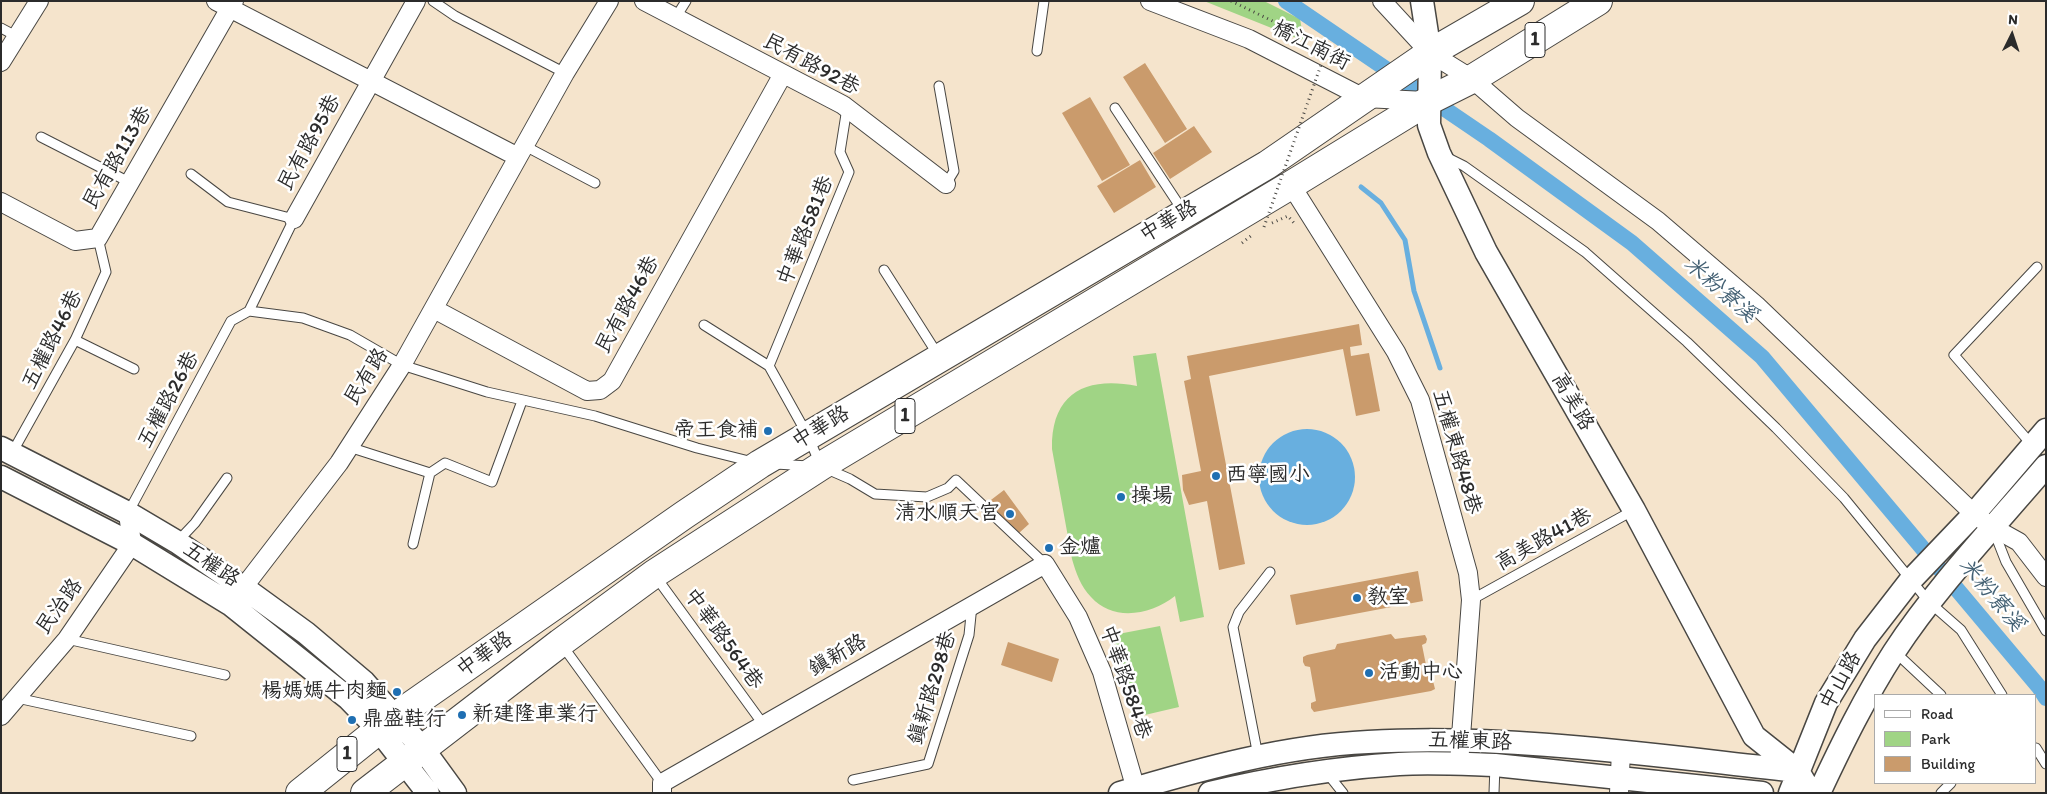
<!DOCTYPE html>
<meta charset="utf-8">
<style>
body{margin:0}
#map{position:relative;width:2047px;height:794px;overflow:hidden;background:#f5e4cc;font-family:Itim,sans-serif}
canvas{display:block}
.frame{position:absolute;inset:0;border:2px solid #2b2b2b;pointer-events:none}
.legend{position:absolute;left:1874px;top:694px;width:162px;height:90px;box-sizing:border-box;background:#fff;border:1px solid #aaa;margin:0;padding:6px 9px;list-style:none;font-size:15px;color:#2b2b2b}
.legend li{display:flex;align-items:center;gap:10px;height:25px}
.legend b{width:25px;border:1px solid #aaa}
.north{position:absolute;left:1987px;top:10px;width:50px;height:50px;-webkit-text-stroke:4px #fff;paint-order:stroke;rotate:4deg;font-size:14px;font-weight:700;line-height:20px;text-align:center;color:#2b2b2b}
.north::after{content:'';display:block;margin:auto;width:18px;height:22px;background:#2b2b2b;clip-path:polygon(50% 0,100% 100%,50% 72%,0 100%)}
</style>
<div id="map">
<canvas width="2047" height="794"></canvas>
<div class="frame"></div>
<ul class="legend">
<li><b style="height:6px;background:#fff"></b>Road</li>
<li><b style="height:14px;background:#a0d485"></b>Park</li>
<li><b style="height:14px;background:#ca9b6c"></b>Building</li>
</ul>
<div class="north">N</div>
</div>
<script>
const g = document.querySelector('canvas').getContext('2d');
g.lineJoin = 'round';
function fill(path, color) {
  g.fillStyle = color;
  g.fill(path, 'evenodd');
}
function trace(path, color, width, dash) {
  g.strokeStyle = color;
  g.lineWidth = width;
  g.lineCap = dash ? 'butt' : 'round';
  g.setLineDash(dash || []);
  g.stroke(path);
}
function label(font, color, halo, rows, align = 'center') {
  g.font = font + ' Itim,"LXGW WenKai TC",sans-serif';
  g.lineWidth = 5;
  g.setLineDash([]);
  g.textBaseline = 'middle';
  g.strokeStyle = halo;
  g.fillStyle = color;
  for (const [text, x, y, turn = 0] of rows) {
    g.save();
    g.translate(x, y);
    g.rotate((+turn || 0) * Math.PI / 180);
    g.textAlign = isNaN(turn) ? turn : align;
    if (halo) g.strokeText(text, 0, 0);
    g.fillText(text, 0, 0);
    g.restore();
  }
}
fill(new Path2D(`
 M1204 1H1264L1300 19 1304 41Z
 M1156 353 1204 617 1180 622 1175 596C1151 615 1113 622 1091 597 1081 587 1076 573 1072 559L1052 449C1051 392 1087 376 1137 386L1133 356Z
 M1160 626 1179 707 1132 718 1113 635Z`), '#a0d485');
fill(new Path2D(`
 M1259 477a48 48 0 1 1 96 0a48 48 0 1 1-96 0Z`), '#68afdf');
trace(new Path2D(`
 M1361 187 1381 203 1405 240 1414 291 1440 368`), '#68afdf', 5);
trace(new Path2D(`
 M1286 1 1489 139 1632 243 1762 357 2039 687 2046 698`), '#68afdf', 16);
fill(new Path2D(`
 M1145 63 1187 129 1165 143 1123 77Z
 M1090 97 1130 165 1102 181 1062 113Z
 M1194 126 1212 152 1170 179 1153 153Z
 M1140 160 1156 187 1114 213 1097 186Z
 M1359 324 1362 345 1350 347 1351 356 1369 353 1380 411 1356 416 1343 349 1209 376 1245 564 1219 570 1207 501 1189 505 1183 490 1182 475 1201 471 1184 381 1191 379 1187 356Z
 M1004 490 1029 524 1019 533 987 503Z
 M1046.5 547a2.5 2.5 0 1 1 5 0a2.5 2.5 0 1 1-5 0Z
 M1418 571 1423 601 1296 625 1290 595Z
 M1391 634 1395 639 1425 635 1427 639 1426 643 1422 645 1429 680 1433 681 1435 689 1431 691 1314 712 1311 708V703L1316 701 1310 667 1305 666 1303 662V657L1307 655 1335 649 1337 644Z
 M1008 642 1059 659 1052 682 1001 665Z`), '#ca9b6c');
const service = new Path2D(`
 M433 1 455 16 565 73
 M676 17 686 1
 M1 28 16 36
 M1037 51 1044 1
 M939 86 954 171 946 184
 M1115 108 1183 211
 M41 137 131 183
 M525 146 595 183
 M1446 157 1464 166 1585 252 1687 342 1776 428 1844 498 1929 602 1961 630 2002 695
 M191 174 228 202 294 219 249 311
 M884 270 938 355
 M249 311 303 318 350 335 402 365 487 392 595 416 697 448 753 462
 M704 325 769 366
 M75 340 134 369
 M2032 445 1954 355 2037 267
 M349 447 430 473 445 463 492 482 522 401
 M12 453 75 340 106 272 98 238
 M776 464 808 466
 M820 464 808 436 769 366 849 172 840 152 847 108
 M827 469 850 479 875 494 927 497 948 488 956 480 1045 564
 M128 513 231 321 249 311
 M1993 529 2006 562 2046 631
 M178 541 195 523 227 478
 M413 544 430 473
 M656 577 763 724
 M1471 600 1634 510
 M67 639 225 675
 M562 645 662 783
 M1894 651 1941 695
 M17 698 191 736
 M2036 748 2046 764
 M1258 756 1233 627 1239 612 1270 572
 M1327 773 1343 793
 M853 780 928 764 969 635 972 605
 M1494 793 1495 765
 M1941 793 1951 783`);
const minor = new Path2D(`
 M216 1 518 157
 M644 1 843 105 946 184
 M1150 1 1249 39 1364 98 1426 101
 M1382 1 1430 53 1472 79 1517 118 1658 221 1756 305 1974 514 1992 527 2019 542 2046 577
 M1 62 39 1
 M1291 185 1396 352 1420 400 1468 573 1471 600 1459 764
 M1 202 75 241 98 238 234 1
 M294 219 416 1
 M434 309 587 391 600 390 612 381 783 74
 M236 597 339 463 402 365 565 73 609 1
 M1 716 67 639 132 544 128 513
 M662 793V783L1045 564 1078 617 1102 672 1137 793
 M1619 793 1621 752`);
const tertiary = new Path2D(`
 M1422 1 1430 53 1429 125 1439 153 1486 252 1634 510 1754 736 1798 771 1811 793
 M1 448 128 513 177 542 244 588 306 633 364 682 423 749 455 793
 M1 477 132 544 230 604 349 699 378 729 428 793
 M1120 793C1201 769 1283 746 1368 742 1510 734 1657 756 1798 771
 M1210 793C1272 778 1336 768 1399 764 1431 762 1463 764 1495 765L1762 793
 M1790 793 1826 703 1865 639 1910 581 1974 514 2046 430
 M1819 793C1842 744 1865 697 1894 652 1938 585 1994 527 2046 466`);
const primary = new Path2D(`
 M300 793 396 716 684 515 760 464 1267 165 1430 53 1520 1
 M365 793 560 643 654 574 821 466 1291 185 1428 101 1472 79 1598 1`);
trace(service, '#494743', 11);
trace(minor, '#494743', 20);
trace(tertiary, '#494743', 25);
trace(primary, '#494743', 30);
trace(new Path2D(`
 M1231 1 1283 26 1281 38
 M1312 54 1318 45 1336 56
 M1272 223 1288 216 1294 223
 M1242 243 1252 235`), '#494743', 3, [1, 4]);
trace(service, '#fff', 9);
trace(minor, '#fff', 18);
trace(tertiary, '#fff', 22);
trace(primary, '#fff', 28);
trace(new Path2D(`
 M1264 227 1322 62`), '#494743', 3, [1, 4]);
for (const [x, y, r, color] of [
 [768,431,5,"#1f6fb2"],
 [1216,476,5,"#1f6fb2"],
 [1121,497,5,"#1f6fb2"],
 [1010,514,5,"#1f6fb2"],
 [1049,548,5,"#1f6fb2"],
 [1357,598,5,"#1f6fb2"],
 [1369,673,5,"#1f6fb2"],
 [397,692,5,"#1f6fb2"],
 [462,715,5,"#1f6fb2"],
 [352,720,5,"#1f6fb2"]
]) {
  const dot = new Path2D();
  dot.arc(x, y, r, 0, 2 * Math.PI);
  g.fillStyle = color;
  g.fill(dot);
  trace(dot, '#fff', 2);
}
for (const [x, y, w] of [
 [1535,40,20],
 [905,416,20],
 [347,754,20]
]) {
  const box = new Path2D();
  box.roundRect(x - w / 2, y - 17.5, w, 35, 4);
  g.fillStyle = '#fff';
  g.fill(box);
  trace(box, '#2b2b2b', 1);
}
label('bold 20px', '#2b2b2b', null, [
 ["1",1535,40],
 ["1",905,416],
 ["1",347,754]
]);
label('21px', '#2b2b2b', '#fff', [
 ["橋江南街",1311,46,27],
 ["民有路92巷",811,65,28],
 ["民有路95巷",310,143,-61],
 ["民有路113巷",118,158,-60],
 ["中華路",1169,222,-30],
 ["中華路581巷",806,231,-68],
 ["民有路46巷",628,305,-61],
 ["五權路46巷",53,340,-63],
 ["民有路",367,377,-58],
 ["五權路26巷",169,400,-62],
 ["高美路",1572,402,60],
 ["中華路",821,428,-31],
 ["五權東路48巷",1456,452,74],
 ["高美路41巷",1544,540,-29],
 ["五權路",211,565,34],
 ["民治路",60,607,-54],
 ["中華路564巷",723,639,54],
 ["中華路",485,655,-35],
 ["鎮新路",838,656,-30],
 ["中山路",1841,681,-61],
 ["中華路584巷",1125,682,71],
 ["鎮新路298巷",933,688,-73],
 ["五權東路",1470,742,2]
]);
label('21px', '#2b2b2b', '#fff', [
 ["帝王食補",758,431,"right"],
 ["西寧國小",1226,476],
 ["操場",1131,497],
 ["清水順天宮",1000,514,"right"],
 ["金爐",1059,548],
 ["教室",1367,598],
 ["活動中心",1379,673],
 ["楊媽媽牛肉麵",387,692,"right"],
 ["新建隆車業行",472,715],
 ["鼎盛鞋行",362,720]
], 'left');
label('italic 22px', '#436073', '#fff', [
 ["米粉寮溪",1720,290,41],
 ["米粉寮溪",1991,595,50]
]);
</script>
